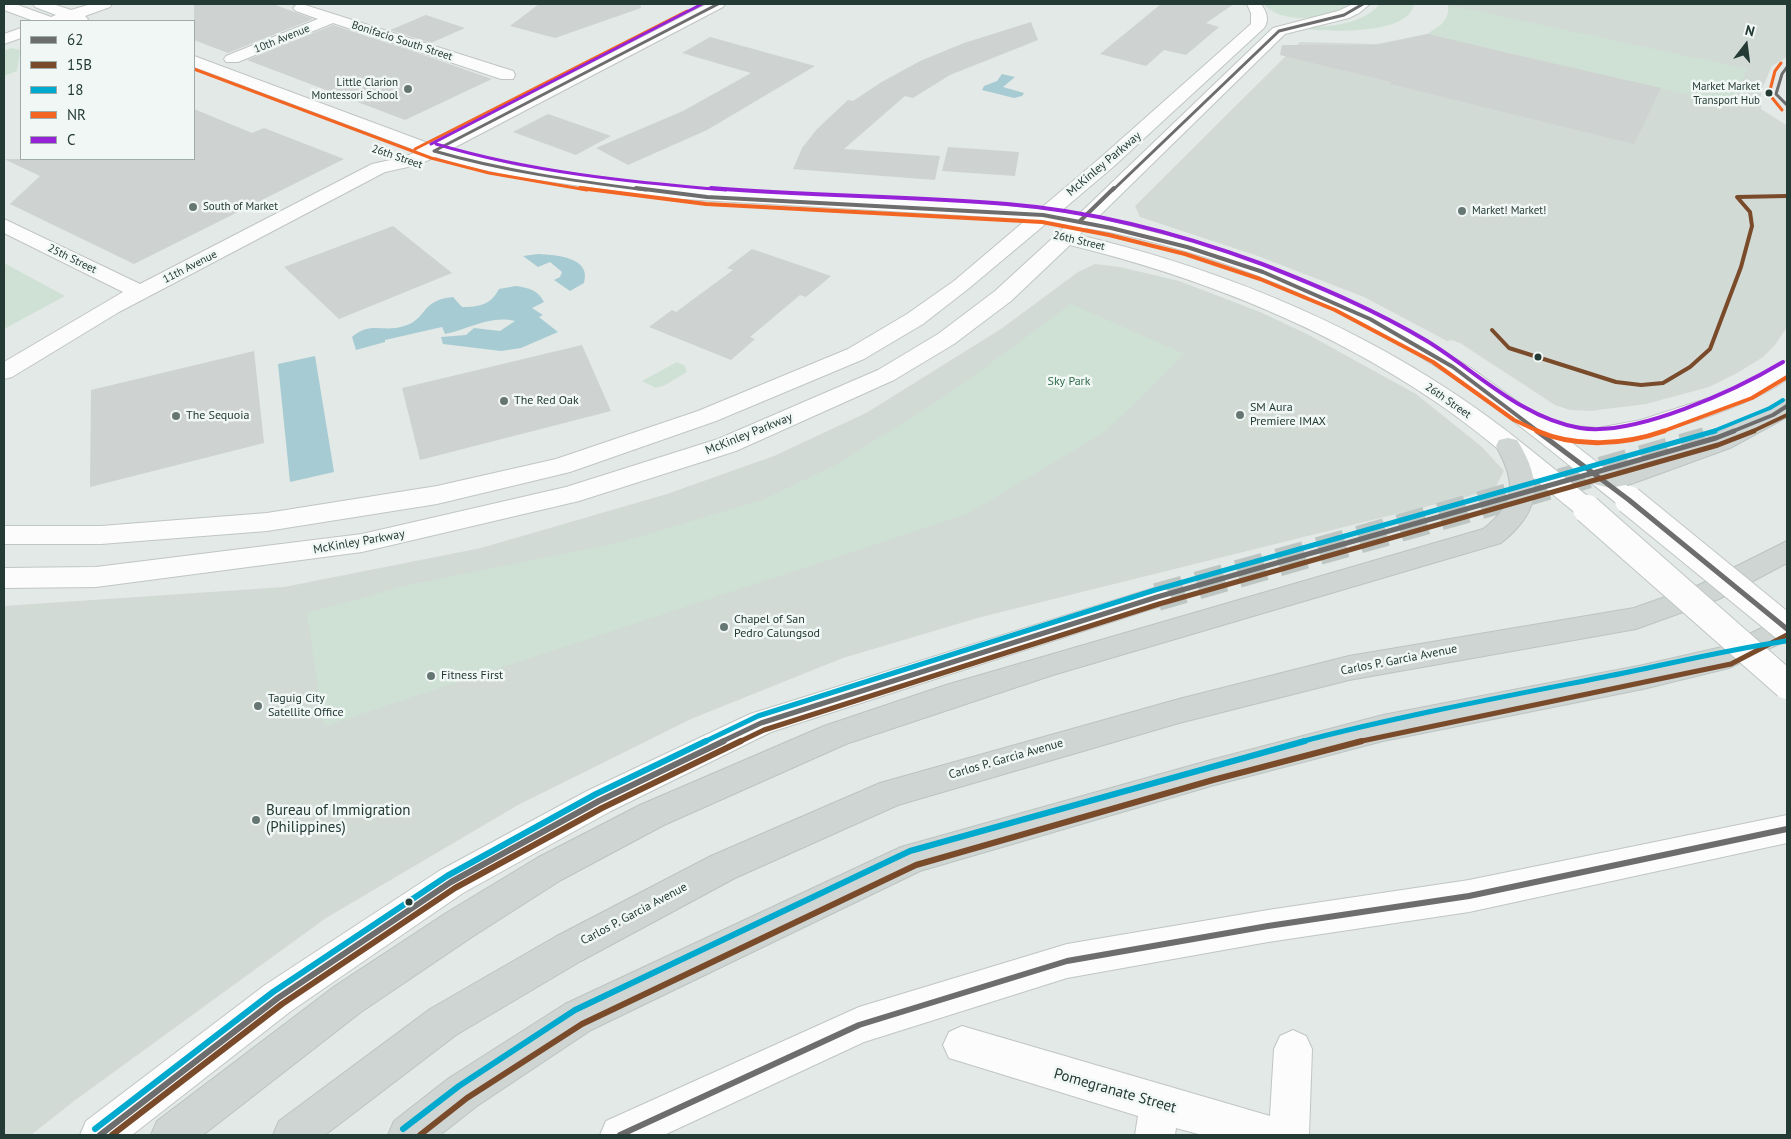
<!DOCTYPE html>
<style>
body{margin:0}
#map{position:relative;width:1791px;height:1139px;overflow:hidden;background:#e3e9e6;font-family:"PT Sans",sans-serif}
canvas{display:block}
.frame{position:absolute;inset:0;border:5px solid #233a35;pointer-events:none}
.legend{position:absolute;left:20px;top:20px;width:175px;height:140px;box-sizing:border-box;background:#f1f7f5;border:1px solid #9faba8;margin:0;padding:6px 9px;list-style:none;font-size:15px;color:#233a35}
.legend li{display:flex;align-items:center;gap:10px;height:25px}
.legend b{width:25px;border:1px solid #9faba8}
.north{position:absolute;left:1721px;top:20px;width:50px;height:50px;-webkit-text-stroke:4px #f1f7f5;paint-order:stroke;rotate:15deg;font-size:14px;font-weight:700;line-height:20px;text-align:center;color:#233a35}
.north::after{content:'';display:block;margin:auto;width:18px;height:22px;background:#233a35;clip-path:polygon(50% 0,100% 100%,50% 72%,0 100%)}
</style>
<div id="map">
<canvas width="1791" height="1139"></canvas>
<div class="frame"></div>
<ul class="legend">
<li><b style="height:6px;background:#6d6d6d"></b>62</li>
<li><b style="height:6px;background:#7a4b2a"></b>15B</li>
<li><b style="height:6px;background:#00a9ce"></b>18</li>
<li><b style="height:6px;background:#f26522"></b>NR</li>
<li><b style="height:6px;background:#9623d7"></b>C</li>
</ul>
<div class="north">N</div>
</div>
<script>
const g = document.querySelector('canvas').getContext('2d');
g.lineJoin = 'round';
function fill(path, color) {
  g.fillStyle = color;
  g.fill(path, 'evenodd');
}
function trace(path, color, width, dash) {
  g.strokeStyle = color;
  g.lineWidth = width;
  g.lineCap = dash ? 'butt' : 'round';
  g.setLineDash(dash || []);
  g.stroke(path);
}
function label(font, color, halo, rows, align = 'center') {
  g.font = font + ' "PT Sans",sans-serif';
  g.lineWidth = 5;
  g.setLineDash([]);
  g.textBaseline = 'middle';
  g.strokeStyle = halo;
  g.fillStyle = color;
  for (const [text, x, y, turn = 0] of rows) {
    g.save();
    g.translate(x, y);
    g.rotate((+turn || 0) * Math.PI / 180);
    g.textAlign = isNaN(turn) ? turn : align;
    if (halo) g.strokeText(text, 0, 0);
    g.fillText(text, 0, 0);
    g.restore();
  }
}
fill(new Path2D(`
 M1448 4H1787V57L1772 66 1761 91V109L1786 125 1787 132V327L1775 345 1763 357 1739 372 1709 387 1646 404 1590 411 1570 410 1555 405 1460 343 1452 340 1447 341 1364 297 1258 256 1140 217 1135 206 1300 42 1377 44 1427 34 1440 26 1448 17Z
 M1095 264 1120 267 1179 281 1260 312 1307 334 1416 394 1482 447 1504 471 1495 488 1469 496 981 617 843 658 691 719 518 805 326 918 74 1101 31 1135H4V606L284 587 481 548 667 494 774 456 866 413 1001 329 1078 272Z`), '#d2dad6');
fill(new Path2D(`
 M1264 4H1348C1329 20 1281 25 1264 4Z
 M1380 4H1414C1408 38 1319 31 1294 28 1321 27 1361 27 1380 4Z
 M1449 5 1747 69 1733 105 1428 34C1441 26 1448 21 1449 5Z
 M11 48 20 50 17 71 4 76V51Z
 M4 263 65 296 4 329Z
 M1071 304 1184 354 1106 431 967 514 324 726 307 613 409 585 622 542 762 500 834 466 946 396Z
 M677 362 685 366 687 372 665 385 656 388 642 381Z`), '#cee1d4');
fill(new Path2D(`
 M1002 74 1015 77 1003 87 1024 93 1022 96 1014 98 982 90 984 86 997 81Z
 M538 254C556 255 592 257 584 283L570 291 554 280 560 277 562 272 550 262 538 267 523 256Z
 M516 286C529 288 538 290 544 302L532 308 543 315 539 317 558 332 521 348 501 351 443 344 441 337 466 335 474 328 500 331 515 321C489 315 470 329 445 334L442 327 385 340V342L356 350 352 337C371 321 383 333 404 326 427 320 420 300 453 297L462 307C479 307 491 305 499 289Z
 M315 356 334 472 290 482 278 364Z`), '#a7cbd3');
fill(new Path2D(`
 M194 4H273L313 19 228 53 194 40Z
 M539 4H640L641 8 555 38 510 26Z
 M1161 4H1234L1206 23 1219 27 1186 55 1164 50 1146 66 1100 54Z
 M426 15 465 28 431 43 390 30Z
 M1031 22 1038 40 950 75 913 98 905 96 844 149 940 156 935 180 793 169 802 148 817 129 848 100 853 101 880 83 920 61 964 43Z
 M333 25 412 51 492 79 405 120 247 60Z
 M1428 34 1507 53 1661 88 1634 144 1390 84 1391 82 1280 55 1282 45H1377Z
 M710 37 815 66 707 130 628 165 596 148 683 111 751 73 682 53Z
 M194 109 252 133 264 128 344 159 134 264 10 204 40 176 4 159H194Z
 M548 114 611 136 576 155 513 132Z
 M948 147 1019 152 1015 176 942 171Z
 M393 226 452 273 339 319 284 267Z
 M752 249 831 276 806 297 800 295 750 337 755 339 731 360 649 327 672 310 676 312 733 270 727 268Z
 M582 345 611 411 420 460 402 388Z
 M254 351 264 443 90 487 91 390Z`), '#ced2d1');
trace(new Path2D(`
 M1157 597 1706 441`), '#bdc6c3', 28, [28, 14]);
const street = new Path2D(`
 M302 4 513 71 515 75 513 79H501L333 23 238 62H226L224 59 226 56 318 19 296 11 293 8 296 5Z
 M707 4H725L723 7 440 155 417 165 385 172 119 312 12 377 4 379V362L123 292 4 233V219L140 284 372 164 404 157 428 147Z
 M962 1026 1270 1116 1274 1049 1280 1036 1293 1030 1306 1036 1312 1049 1309 1135H1202L1176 1128 1175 1135H1135L1138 1116 949 1058 943 1045 949 1032Z`);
const secondary = new Path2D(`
 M4 4H15L51 17 56 15 35 7 33 4H53L71 10 91 4H112L110 7 85 16 88 19 86 21H34L4 10Z
 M1247 4H1261C1266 11 1270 20 1264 28L1113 167 1060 212 1078 215 1273 28 1338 11 1353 4H1370L1359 13 1349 18 1285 34 1097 218 1204 245 1305 281 1401 326 1471 368 1539 417 1564 425 1598 428 1641 420 1721 394 1766 372 1779 363 1787 361V379C1746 410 1622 449 1571 442L1638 494 1642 500 1638 506 1629 509 1620 506C1566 463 1513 418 1455 379 1349 306 1214 249 1086 228L1079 235C1212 267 1337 316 1452 392 1503 425 1549 465 1596 503L1600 509 1596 515 1587 518 1578 515C1531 477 1486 436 1436 402 1324 326 1200 277 1070 245L1011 301 954 344 894 380 736 451 579 501 362 552 96 587 4 588V568L96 567 362 534 566 487 718 439 878 370 938 334 995 291 1067 225 1048 222 968 289 923 324 864 359 716 421 570 472 437 504 267 531 101 544H4V526H101L267 513 437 486 556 459 698 411 848 349 907 314 954 281 1027 219 666 198 517 177 461 165 423 153 194 67V56L436 146 517 166 666 186 766 193 976 203 1040 209 1099 159 1251 24V13Z
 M21 28V38L4 44V34Z
 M1157 587 1167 590 1171 597 1167 604 771 732 611 811 463 893 291 1011 132 1135H80L86 1121 265 985 439 871 587 791 750 714Z
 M1787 815V843L1469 912 1268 942 1067 978 864 1042 664 1135H600L606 1121 859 1007 1067 944 1268 910 1469 880Z`);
const primary = new Path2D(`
 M1787 400V417L1730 448 1631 484 1610 488 1590 483 1586 477 1590 471 1599 469 1619 470 1712 436 1779 402Z
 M1508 438 1517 440C1543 482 1541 511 1501 543L1053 675 846 744 664 825 561 880 472 937 361 1012 203 1135H151L157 1121 335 986 446 913 537 858 640 805 824 726 946 685 1483 529C1517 503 1516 482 1496 446L1499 440Z
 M1787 541V563L1719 599 1636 629 1349 680 1179 723 898 805 735 878 581 961 456 1035 325 1135H273L279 1121 430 1009 555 937 711 856 880 783 1179 699 1349 656 1634 608 1699 585Z
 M1787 616V640L1729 668 1643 689 1383 741 1211 786 920 871 591 1030 477 1106 440 1135H388L394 1121 449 1078 565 1004 901 847 1211 760 1383 715 1643 665 1722 647Z`);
trace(street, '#c0c5c3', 2);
trace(secondary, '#c0c6c3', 2);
trace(primary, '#bcc4c2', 2);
fill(street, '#fbfcfb');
fill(secondary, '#fbfcfb');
fill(primary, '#ced5d3');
const secondaryBridge = new Path2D(`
 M1629 500 1787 629
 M1587 509 1787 685`);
trace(secondaryBridge, '#c0c6c3', 30, []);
trace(secondaryBridge, '#fbfcfb', 28);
trace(new Path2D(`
 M1787 67 1782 74 1776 94 1787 105
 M434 151C503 171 575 181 646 190
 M434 151 718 4
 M1113 190 1279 31 1344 15 1363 4`), '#6d6d6d', 3);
trace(new Path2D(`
 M636 188 707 197 1043 215 1111 228 1187 247 1263 272 1370 319 1453 367 1539 432
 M1080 221 1114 188
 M1731 432 1773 415 1787 406`), '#6d6d6d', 4);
trace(new Path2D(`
 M1537 431 1629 500 1787 629
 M721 742 761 723 1157 597 1716 438 1734 431`), '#6d6d6d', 5);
trace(new Path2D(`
 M100 1135 278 998 451 882 599 801 724 741
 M620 1135 859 1025 1067 961 1268 926 1469 896 1787 829`), '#6d6d6d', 6);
trace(new Path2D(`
 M1492 330 1509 348 1616 382 1641 385 1663 383 1690 367 1710 349 1741 267 1752 226 1750 212 1737 197 1787 196
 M1751 432 1787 415`), '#7a4b2a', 4);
trace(new Path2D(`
 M739 742 764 730 1159 604 1718 445 1754 431
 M1357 742 1731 664 1787 635`), '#7a4b2a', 5);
trace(new Path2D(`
 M112 1135 282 1004 455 888 602 808 741 741
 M420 1135 467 1098 582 1024 916 865 1213 780 1362 741`), '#7a4b2a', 6);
trace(new Path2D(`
 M1711 432 1770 408 1783 400`), '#00a9ce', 4);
trace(new Path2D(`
 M704 742 758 716 1155 590 1715 431
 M1300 742C1400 716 1502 697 1604 677 1665 665 1725 650 1786 641`), '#00a9ce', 5);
trace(new Path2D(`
 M95 1129 273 992 447 876 596 794 706 741
 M403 1129 459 1086 575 1010 910 851 1305 741`), '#00a9ce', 6);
trace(new Path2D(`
 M1781 63 1775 71 1769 94 1782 110
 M194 69 431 158 489 173 587 190
 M415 149 687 11`), '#f26522', 3);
trace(new Path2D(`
 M580 188 706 204 1042 222 1109 235 1185 254 1260 279 1335 310 1433 362 1514 420 1540 432
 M1661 432 1752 398 1787 377`), '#f26522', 4);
trace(new Path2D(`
 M1537 431C1576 448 1625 445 1664 431`), '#f26522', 5);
trace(new Path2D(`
 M431 144 702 4
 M436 144C530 172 629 182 726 190`), '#9623d7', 3);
trace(new Path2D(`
 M711 188C809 196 909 196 1007 204 1093 211 1181 234 1262 264 1318 286 1375 310 1427 341 1476 371 1521 418 1580 428 1635 437 1736 390 1783 362`), '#9623d7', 4);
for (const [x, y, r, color] of [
 [408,89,5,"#667773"],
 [1769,93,4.5,"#233a35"],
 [193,207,5,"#667773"],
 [1462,211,5,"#667773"],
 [1538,357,4.5,"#233a35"],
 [504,401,5,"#667773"],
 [1240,415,5,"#667773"],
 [176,416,5,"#667773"],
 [724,627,5,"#667773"],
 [431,676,5,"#667773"],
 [258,706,5,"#667773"],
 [256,820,5,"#667773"],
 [409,902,4.5,"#233a35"]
]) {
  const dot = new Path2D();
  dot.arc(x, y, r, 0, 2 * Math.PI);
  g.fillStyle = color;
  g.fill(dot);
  trace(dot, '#f1f7f5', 2);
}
label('11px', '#233a35', '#f1f7f5', [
 ["10th Avenue",282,39,-22],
 ["Bonifacio South Street",402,41,18],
 ["26th Street",397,157,19],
 ["26th Street",1079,241,13],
 ["25th Street",72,259,26],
 ["11th Avenue",190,267,-27],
 ["26th Street",1448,401,35]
]);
label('11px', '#233a35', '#f1f7f5', [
 ["Little Clarion",398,83,"right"],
 ["Montessori School",398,96,"right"],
 ["South of Market",203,207],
 ["Market! Market!",1472,211]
], 'left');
label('11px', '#233a35', '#f1f7f5', [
 ["Market Market",1760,87],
 ["Transport Hub",1760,101]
], 'right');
label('12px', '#233a35', '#f1f7f5', [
 ["McKinley Parkway",1104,164,-40],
 ["McKinley Parkway",749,434,-22],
 ["McKinley Parkway",359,542,-10],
 ["Carlos P. Garcia Avenue",1399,660,-11],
 ["Carlos P. Garcia Avenue",1006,759,-16],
 ["Carlos P. Garcia Avenue",634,914,-28]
]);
label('12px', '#306d4c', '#f1f7f5', [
 ["Sky Park",1069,382]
]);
label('12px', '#233a35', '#f1f7f5', [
 ["The Red Oak",514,401],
 ["SM Aura",1250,408],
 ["Premiere IMAX",1250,422],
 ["The Sequoia",186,416],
 ["Chapel of San",734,620],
 ["Pedro Calungsod",734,634],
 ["Fitness First",441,676],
 ["Taguig City",268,699],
 ["Satellite Office",268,713]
], 'left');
label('15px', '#233a35', '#f1f7f5', [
 ["Bureau of Immigration",266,811],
 ["(Philippines)",266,828]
], 'left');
label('15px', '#233a35', '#f1f7f5', [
 ["Pomegranate Street",1115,1091,16]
]);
</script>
